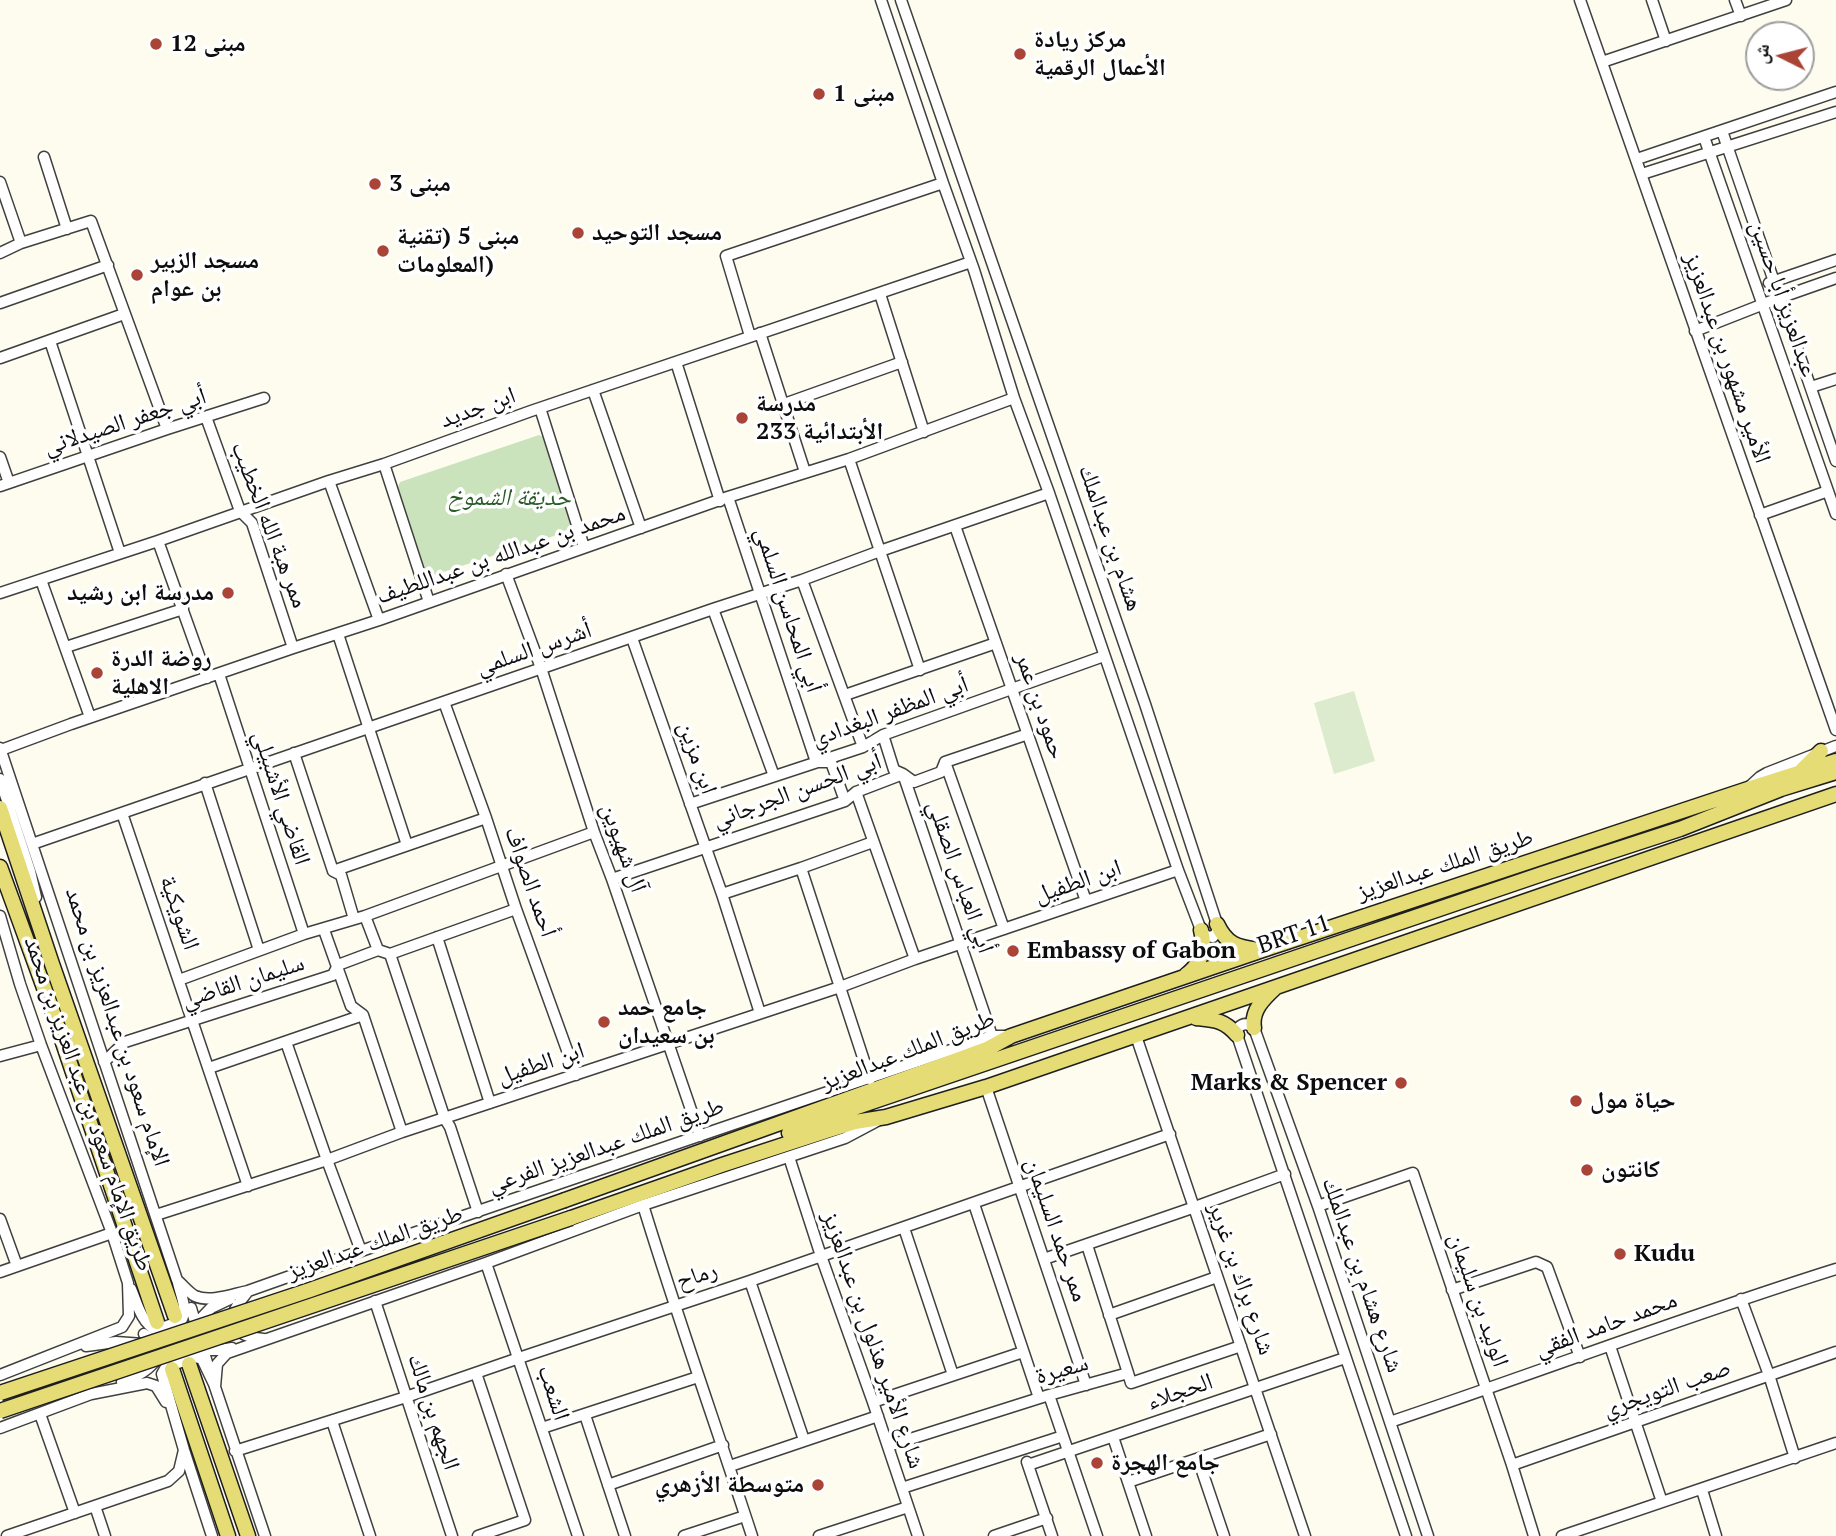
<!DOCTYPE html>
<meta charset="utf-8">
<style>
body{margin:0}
#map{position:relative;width:1836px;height:1536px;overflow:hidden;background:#fdfcef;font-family:"PT Serif","Noto Naskh Arabic",serif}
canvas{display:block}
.north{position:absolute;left:1745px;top:21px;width:70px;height:70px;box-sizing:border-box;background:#fff;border:2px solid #9e9e9e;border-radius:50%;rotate:276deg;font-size:19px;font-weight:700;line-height:28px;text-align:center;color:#0d0d0d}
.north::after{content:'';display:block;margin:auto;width:24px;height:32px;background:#aa4437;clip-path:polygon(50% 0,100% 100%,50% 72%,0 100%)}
</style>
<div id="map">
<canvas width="1836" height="1536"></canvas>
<div class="north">ش</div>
</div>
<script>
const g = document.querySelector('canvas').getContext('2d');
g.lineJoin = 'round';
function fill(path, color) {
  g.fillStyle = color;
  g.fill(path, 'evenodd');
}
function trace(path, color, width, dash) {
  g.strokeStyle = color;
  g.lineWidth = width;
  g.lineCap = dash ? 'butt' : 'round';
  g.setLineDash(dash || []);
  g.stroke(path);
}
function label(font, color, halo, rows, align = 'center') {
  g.font = font + ' "PT Serif","Noto Naskh Arabic",serif';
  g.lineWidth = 7;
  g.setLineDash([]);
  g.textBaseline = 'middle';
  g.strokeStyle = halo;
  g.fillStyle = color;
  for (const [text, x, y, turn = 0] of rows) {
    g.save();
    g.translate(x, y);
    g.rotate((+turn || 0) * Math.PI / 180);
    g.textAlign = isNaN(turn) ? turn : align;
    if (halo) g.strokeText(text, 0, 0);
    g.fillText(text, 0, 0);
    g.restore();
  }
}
fill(new Path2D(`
 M539 435 545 438 573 524 569 531 431 576 426 572 397 489 400 482Z`), '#cbe3bd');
fill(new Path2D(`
 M1354 691 1375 761 1334 774 1314 703Z`), '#dcebcd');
const minor = new Path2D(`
 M881 0 943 183 974 270 1014 398 1049 493 1178 870 1201 930 1206 936 1213 937 1217 932V924L1145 704 901 0
 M1580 0 1836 730
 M1652 0 1666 41
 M1735 0 1741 16
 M1602 62 1786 0
 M1722 131 1836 461
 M1704 137 1836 514
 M44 157 67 229
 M1637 159 1836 92
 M1642 174 1836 112
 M0 182 21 243
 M0 253 21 243 91 221 167 429
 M1769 283 1836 260
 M880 294 924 432
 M0 303 108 265
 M1695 331 1779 298 1836 278
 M760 333 805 472
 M750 336 726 256 943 183
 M50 341 120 553
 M0 358 124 314
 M676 362 720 501
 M1811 387 1836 379
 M593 390 641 528
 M784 404 902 362
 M540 408 584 547
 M206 417 240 511 252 523 293 648
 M0 457 9 483
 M849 459 920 670
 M384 464 429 602
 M329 481 379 620
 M0 486 167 429 264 398
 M728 497 816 762H831L845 801
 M1760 515 1828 491
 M955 526 1086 901
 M158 541 207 678
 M506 574 541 668 594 832 612 879 700 1136
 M41 580 90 717
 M802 580 863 747
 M0 593 158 541 329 481 384 464 531 411 971 262
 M713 609 774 776
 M338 634 407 845
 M632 638 722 894 760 1013
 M66 647 183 609
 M219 674 304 934
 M845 695 996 643
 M444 702 486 818 516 909 576 1075
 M883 735 894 770 903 774 992 1036
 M0 748 177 1280C183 1285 188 1292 195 1296 210 1303 233 1294 248 1291L361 1251 992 1036H1010
 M1 750 71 724 293 648 379 620 728 497 849 459 1014 398
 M294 753 333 871 341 875 354 919
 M945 762 1004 929
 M0 779 30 871 36 897
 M205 783 259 950
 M1748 788 1760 777 1767 773 1836 746
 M856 792 915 959
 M690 804 863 747 883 735 1104 656
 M122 813 248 1186
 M32 844 713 609 802 580 880 551 1049 493
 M801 868 870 1079
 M333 871 486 818
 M612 879 845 801 856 792 903 774 914 782 941 772 945 762 1028 734
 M722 894 801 868 873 842
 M0 916 20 984 41 1045 112 1233 128 1283 129 1316 122 1327 0 1375
 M365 916 378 950
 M324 930 351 1006 363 1015 402 1132
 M437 937 490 1103
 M390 954 445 1119 450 1127 478 1212
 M179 980 304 934 365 916 594 832
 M1136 1036 1305 1536
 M286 1042 327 1160 361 1251
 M0 1056 41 1045
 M104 1062 125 1042 333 975 338 965 378 950 390 954 516 909
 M209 1068 363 1015
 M986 1087 1086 1385
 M789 1157 821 1256 873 1402 918 1536
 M974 1204 1039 1398
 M643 1205C677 1316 716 1426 752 1536
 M1318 1206 1413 1173 1512 1465 1534 1536
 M156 1215 327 1160 402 1132 840 987 915 959 1178 870
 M0 1219 17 1266
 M904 1228 953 1375
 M1087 1245 1128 1373
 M1044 1259 1195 1207 1285 1174
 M486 1263 578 1536
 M0 1272 112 1233
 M750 1281 804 1440
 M131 1289C137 1303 141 1322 156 1330L181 1321C188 1309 181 1296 178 1283
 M1452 1290 1536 1262 1547 1267 1580 1357
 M248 1291C244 1297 238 1303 235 1310 227 1331 247 1338 264 1339
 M1741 1299 1769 1375 1795 1458
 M375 1301 452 1536
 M191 1308 208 1366
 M1109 1315 1217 1277
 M193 1327 211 1308 230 1299
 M144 1334 151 1339 171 1341 209 1350H220L232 1348
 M86 1346 116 1342 143 1344
 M1610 1346 1662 1502
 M476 1373 525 1520 478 1536
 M213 1381 265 1536
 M122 1382C154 1371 156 1358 177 1334
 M215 1387 217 1364 227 1353 486 1263 643 1205 845 1138 877 1121
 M1049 1395 1097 1536
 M873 1402 1023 1352
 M40 1414 75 1513
 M585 1415 625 1536
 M332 1421 370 1536
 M1390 1422C1539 1372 1686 1316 1836 1269
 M0 1428 91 1394 147 1383 156 1386 166 1402
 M542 1428 698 1377
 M1113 1437 1146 1536
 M888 1446 1049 1395 1128 1373 1131 1383 1241 1346
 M235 1451 406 1397 519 1358 750 1281 1170 1134
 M1198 1459 1224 1536
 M1027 1462 1052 1536
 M1028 1465 1345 1358
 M1512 1465 1836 1352
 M730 1466 878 1416
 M1128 1482 1271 1434
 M608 1485 723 1445
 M902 1488 1063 1436
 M1702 1490 1716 1536
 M95 1506 105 1536
 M7 1536 168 1481 179 1471 184 1450
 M212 1536 184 1450 162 1374 166 1367 196 1357 202 1359 214 1384
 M684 1536 745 1516
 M819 1536 908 1507
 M994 1536 1047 1518
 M1406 1536 1237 1035 1238 1028C1243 1023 1248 1023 1254 1028L1318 1206 1428 1536
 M1562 1536 1836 1443`);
const major = new Path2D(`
 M1802 770 1821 751
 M0 808 52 964 175 1316
 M0 867 51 1007 157 1322
 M1217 924C1227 945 1237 947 1258 950
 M1186 975C1201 964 1206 949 1201 930
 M1196 1018C1215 1020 1224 1020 1237 1035
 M1254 1028C1251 1011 1263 999 1275 988
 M789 1133 845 1111 1542 874 1680 829 1781 789 1836 772
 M565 1200 962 1058 989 1048 1011 1036 1263 950 1748 789 1836 761
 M571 1218 722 1165 829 1130 855 1122 886 1117 986 1087 1836 794
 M189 1364 248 1536
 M172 1369 228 1536`);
trace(minor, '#404040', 13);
trace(major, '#1e1e1e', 17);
trace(minor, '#fff', 10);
trace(major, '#e6dc76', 14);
const majorBridge = new Path2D(`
 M0 1393 310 1290 565 1200
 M0 1411 571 1218`);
trace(majorBridge, '#1e1e1e', 17, []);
trace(majorBridge, '#e6dc76', 14);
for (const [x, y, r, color] of [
 [156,44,7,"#aa4437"],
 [1020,54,7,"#aa4437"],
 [819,94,7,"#aa4437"],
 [375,184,7,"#aa4437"],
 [578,233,7,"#aa4437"],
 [383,251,7,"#aa4437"],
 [137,275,7,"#aa4437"],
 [742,418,7,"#aa4437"],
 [228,593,7,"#aa4437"],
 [97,673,7,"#aa4437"],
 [1013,951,7,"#aa4437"],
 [604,1022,7,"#aa4437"],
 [1401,1083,7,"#aa4437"],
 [1576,1101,7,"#aa4437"],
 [1587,1170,7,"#aa4437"],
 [1620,1254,7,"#aa4437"],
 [1097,1463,7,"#aa4437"],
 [818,1485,7,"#aa4437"]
]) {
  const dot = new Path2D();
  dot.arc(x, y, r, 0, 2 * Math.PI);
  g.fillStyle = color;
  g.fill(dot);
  trace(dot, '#fff', 2.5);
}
label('bold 24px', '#0d0d0d', '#fff', [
 ["مركز ريادة",1034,40],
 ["الأعمال الرقمية",1034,68],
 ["مبنى 12",170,44],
 ["مبنى 1",833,94],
 ["مبنى 3",389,184],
 ["مسجد التوحيد",592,233],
 ["مبنى 5 (تقنية",397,237],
 ["المعلومات)",397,265],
 ["مسجد الزبير",151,261],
 ["بن عوام",151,289],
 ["مدرسة",756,404],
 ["الأبتدائية 233",756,432],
 ["مدرسة ابن رشيد",214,593,"right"],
 ["روضة الدرة",111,659],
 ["الاهلية",111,687],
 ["Embassy of Gabon",1027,951],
 ["جامع حمد",618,1008],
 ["بن سعيدان",618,1036],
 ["Marks & Spencer",1387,1083,"right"],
 ["حياة مول",1590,1101],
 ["كانتون",1601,1170],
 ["Kudu",1634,1254],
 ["جامع الهجرة",1111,1463],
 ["متوسطة الأزهري",804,1485,"right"]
], 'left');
label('24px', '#0d0d0d', '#fff', [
 ["عبدالعزيز أبا حسين",1783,299,71],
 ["الأمير مشهور بن عبدالعزيز",1727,358,71],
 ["ابن جديد",478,408,-20],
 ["أبي جعفر الصيدلاني",125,422,-18],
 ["ممر هبة الله الخطيب",269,525,69],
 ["هشام بن عبدالملك",1110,538,71],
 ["محمد بن عبدالله بن عبداللطيف",501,555,-19],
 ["أبي المحاسن السلمي",788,610,72],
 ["أشرس السلمي",534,649,-19],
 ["حمود بن عمر",1040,706,71],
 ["أبي المظفر البغدادي",890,712,-20],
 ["ابن مزين",697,758,71],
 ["أبي الحسن الجرجاني",797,791,-20],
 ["القاضي الأشبيلي",281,798,72],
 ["آل شهيوين",623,848,70],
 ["طريق الملك عبدالعزيز",1445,865,-18],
 ["أبي العباس الصقلي",960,877,71],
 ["أحمد الصواف",530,882,71],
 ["ابن الطفيل",1078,882,-19],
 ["الشويكية",179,913,71],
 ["BRT 11",1294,935,-19],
 ["سليمان القاضي",243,982,-18],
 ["الإمام سعود بن عبدالعزيز بن محمد",117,1027,72],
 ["طريق الملك عبدالعزيز",908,1051,-21],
 ["ابن الطفيل",541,1064,-18],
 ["طريق الإمام سعود بن عبد العزيز بن محمد",88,1104,71],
 ["طريق الملك عبدالعزيز الفرعي",606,1146,-19],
 ["ممر حمد السليمان",1056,1230,71],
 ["طريق الملك عبدالعزيز",375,1243,-19],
 ["شارع هشام بن عبدالملك",1362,1275,71],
 ["رماح",697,1276,-18],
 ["شارع براك بن غرير",1241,1279,71],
 ["الوليد بن سليمان",1478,1300,71],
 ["محمد حامد الفقي",1606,1325,-20],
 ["شارع الأمير هذلول بن عبدالعزيز",873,1340,71],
 ["سعيرة",1062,1370,-16],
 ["صعب التويجري",1667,1389,-19],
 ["الحجلاء",1180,1392,-19],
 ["الشعب",553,1393,72],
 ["الجهم بن مالك",433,1412,72]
]);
label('italic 24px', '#295c26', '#fff', [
 ["حديقة الشموخ",509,498]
]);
</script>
